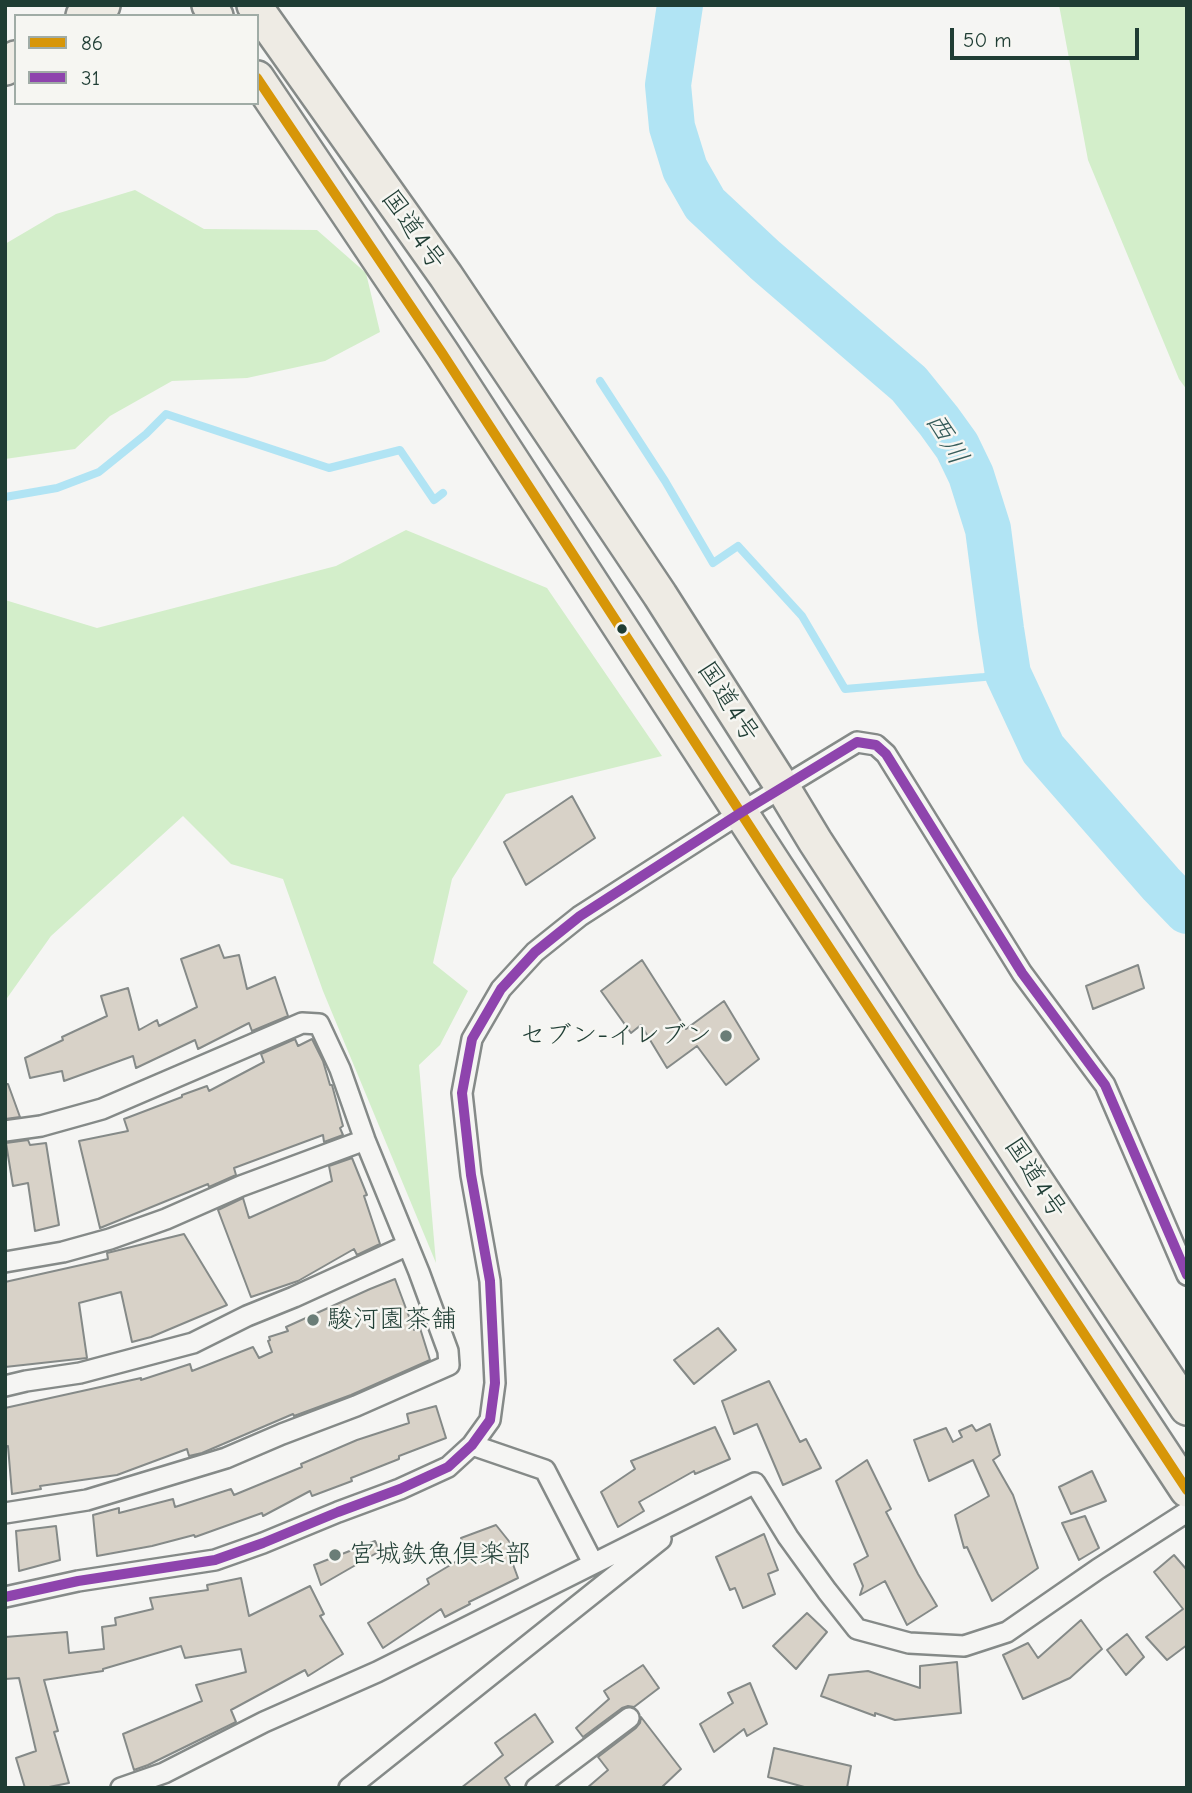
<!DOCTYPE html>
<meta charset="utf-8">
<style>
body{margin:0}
#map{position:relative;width:1192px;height:1793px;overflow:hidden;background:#f5f5f3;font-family:"Comic Neue",sans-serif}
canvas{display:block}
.frame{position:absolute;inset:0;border:7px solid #1f3d34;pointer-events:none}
.legend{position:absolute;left:14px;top:14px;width:245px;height:91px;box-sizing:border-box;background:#f6f6f2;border:2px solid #a0aca6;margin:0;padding:9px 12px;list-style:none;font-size:21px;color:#1f3d34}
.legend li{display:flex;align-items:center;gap:14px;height:35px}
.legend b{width:35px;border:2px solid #a0aca6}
.scale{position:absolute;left:950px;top:28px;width:189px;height:32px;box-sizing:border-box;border:4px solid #1f3d34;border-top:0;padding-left:9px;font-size:21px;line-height:24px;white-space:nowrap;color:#1f3d34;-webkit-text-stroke:5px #f6f6f2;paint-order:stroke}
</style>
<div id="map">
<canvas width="1192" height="1793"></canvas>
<div class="frame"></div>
<ul class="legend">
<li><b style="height:9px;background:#d79608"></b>86</li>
<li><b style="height:9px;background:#8e44ad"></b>31</li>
</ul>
<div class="scale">50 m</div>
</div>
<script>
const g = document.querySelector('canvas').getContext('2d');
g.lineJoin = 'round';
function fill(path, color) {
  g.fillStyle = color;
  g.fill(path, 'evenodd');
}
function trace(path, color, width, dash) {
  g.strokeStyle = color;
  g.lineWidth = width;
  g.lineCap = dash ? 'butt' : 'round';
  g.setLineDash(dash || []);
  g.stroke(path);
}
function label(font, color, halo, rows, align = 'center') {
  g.font = font + ' "Comic Neue","Klee One",sans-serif';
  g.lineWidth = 5;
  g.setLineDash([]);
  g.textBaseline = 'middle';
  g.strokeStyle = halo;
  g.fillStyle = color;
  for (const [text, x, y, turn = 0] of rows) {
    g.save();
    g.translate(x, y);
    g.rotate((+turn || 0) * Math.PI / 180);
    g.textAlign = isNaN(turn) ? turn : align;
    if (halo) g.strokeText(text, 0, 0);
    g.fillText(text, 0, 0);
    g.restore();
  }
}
fill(new Path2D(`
 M1059 5H1187V390L1179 379 1088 160Z
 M135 190 204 229 317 230 366 273 380 332 325 361 247 378 172 381 110 416 75 449 5 459V244L56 214Z
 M406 530 547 588 662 756 506 794 452 879 433 963 468 991 440 1045 419 1065 436 1263 323 991 283 879 231 864 183 816 51 936 5 1001V600L97 628 336 566Z`), '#d3eeca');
trace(new Path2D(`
 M600 381 665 481 713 563 738 546 802 616 845 689 984 677 1008 674
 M5 497 57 488 99 472 146 434 166 414 329 468 400 450 434 500 443 493`), '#b1e4f4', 8);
trace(new Path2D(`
 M680 5 668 85 672 127 685 169 705 204 765 260 909 384 939 421 957 446 971 475 988 529 1001 629 1008 674 1043 749 1161 884 1187 911`), '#b1e4f4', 46);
const building = new Path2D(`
 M572 796 595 838 526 885 504 842Z
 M219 945 224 958 239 955 247 989 275 977 288 1016 252 1031 249 1023 198 1049 195 1040 136 1068 133 1056 64 1081 62 1071 30 1078 25 1058 63 1040 62 1037 107 1016 101 996 128 988 139 1030 157 1020 159 1026 197 1007 181 959Z
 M642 960 686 1029 724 1001 759 1059 726 1085 697 1046 667 1068 641 1025 631 1033 601 991Z
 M1138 965 1144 988 1093 1009 1086 986Z
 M295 1039 298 1046 312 1039 323 1061 330 1085H332L343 1126 340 1128 343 1135 324 1142 323 1135 234 1168 236 1175 209 1187 208 1184 100 1228 79 1141 128 1131 124 1119 182 1097V1095L207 1086 209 1091 264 1062 261 1054Z
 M5 1084H8L20 1117 5 1119Z
 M28 1140 30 1145 46 1143 59 1225 35 1231 28 1183 13 1186 6 1143Z
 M352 1158 367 1195 364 1196 380 1244 357 1255 354 1249 298 1281 251 1297 218 1210 243 1198 249 1218 332 1181 329 1166Z
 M184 1234 227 1305 151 1337 132 1342 121 1292 79 1303 87 1358 5 1367V1282L108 1259 107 1253Z
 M395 1279 414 1330 420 1328 430 1360 351 1395 294 1416 293 1414 202 1453 189 1456 187 1449 117 1475 40 1486 41 1489 12 1494 8 1446 5 1447V1408L141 1378V1380L190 1364 192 1371 253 1347 259 1358 272 1352 268 1341 270 1340 269 1337 288 1331 286 1327 370 1289Z
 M718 1328 736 1350 694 1384 674 1360Z
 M769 1381 800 1442 806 1439 821 1468 783 1485 757 1424 734 1434 722 1401Z
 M436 1406 446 1438 399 1456V1459L351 1478 352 1481 312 1496 310 1491 263 1516 262 1513 195 1537 194 1535 152 1546 97 1556 93 1515 119 1508V1513L173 1499 175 1507 231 1489 234 1495 302 1467 301 1464 357 1440 409 1423 407 1414Z
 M990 1424 1000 1455 993 1460 1013 1495 1038 1568 992 1601 967 1547 964 1548 955 1515 989 1496 973 1460 929 1481 914 1440 946 1428 953 1442 962 1437 959 1431 972 1425 976 1431Z
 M715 1427 730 1459 695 1474 694 1471 639 1502 644 1511 618 1527 601 1492 635 1469 631 1461Z
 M867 1460 891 1509 886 1512 918 1574 937 1606 907 1625 885 1581 860 1595 863 1586 854 1564 868 1556 836 1481Z
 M1092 1471 1106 1501 1071 1514 1059 1487Z
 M1085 1516 1099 1548 1079 1560 1062 1523Z
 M496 1525 512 1545 507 1548 518 1578 469 1602 470 1604 445 1617 441 1609 383 1648 368 1623 429 1584 427 1579 467 1555 461 1538Z
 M56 1526 60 1560 19 1571 16 1531Z
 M764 1534 778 1570 768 1574 775 1594 743 1608 735 1588 730 1590 716 1557Z
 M375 1541 380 1551 321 1585 314 1565Z
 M1174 1555 1187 1570V1645L1167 1660 1146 1637 1183 1609 1154 1572Z
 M241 1578 249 1616 310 1586 324 1614 320 1616 343 1654 308 1676 305 1670 231 1710 236 1722 148 1765 134 1770 123 1734 202 1701 196 1685 246 1672 241 1649 185 1658 181 1646 103 1669V1671L44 1680 58 1731 54 1732 69 1783 44 1788H25L16 1758 36 1751 19 1678 5 1679V1637L67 1632 69 1653 104 1649 102 1627 116 1625 115 1618 153 1609 150 1598 208 1590 207 1585Z
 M807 1613 827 1632 796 1669 773 1646Z
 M1081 1620 1102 1649 1070 1678 1023 1699 1003 1655 1028 1643 1038 1658Z
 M1127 1634 1144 1657 1126 1675 1107 1650Z
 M957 1662 961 1713 895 1720 875 1713V1716L821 1696 829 1675 868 1671 920 1688V1666Z
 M643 1665 659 1688 634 1707 628 1706 622 1708 583 1737 576 1728 609 1699 604 1691Z
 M750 1683 767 1724 747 1736 744 1729 714 1752 700 1724 733 1703 728 1693Z
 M535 1714 553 1742 505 1778 511 1788H461L503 1755 495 1743Z
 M641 1717 681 1769 661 1788H587L608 1770 598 1757 636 1728 640 1723Z
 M774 1748 851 1766 847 1788H808L768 1777Z`);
fill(building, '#d8d2c8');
trace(building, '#858a88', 2);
const minor = new Path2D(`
 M5 1131 41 1126 102 1109 302 1023 319 1024 340 1069 365 1140 419 1272 448 1351 449 1365 356 1406 282 1434 226 1458 87 1500 5 1513
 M5 1262 63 1252 110 1239 166 1219 241 1186 365 1140
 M5 1386 26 1381 80 1373 193 1343 247 1316 294 1297 408 1245
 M472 1445 545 1470 593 1563
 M5 1597 78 1581 215 1560 263 1543 338 1512 400 1489 448 1467 472 1445 490 1420 495 1383 490 1281 471 1175 462 1093 472 1039 501 989 535 952 580 916 639 878 742 812 857 742 876 745 886 754 1022 973 1105 1085 1187 1275
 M121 1788 164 1773 264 1722 377 1672 755 1483 788 1537 827 1591 857 1629 909 1643 964 1646 1007 1632 1098 1569 1187 1512
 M349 1788 661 1539
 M536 1788 629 1718`);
const trunk = new Path2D(`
 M209 5 216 16
 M254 5 446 276 660 595 783 788 815 841 1032 1175 1187 1408
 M257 78 442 353 776 867 1187 1490`);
const motorway = new Path2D(`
 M85 16 101 5
 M5 66 16 60`);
trace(minor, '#858a88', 24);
trace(trunk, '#858a88', 38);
trace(motorway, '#858a88', 42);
trace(minor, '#f5f5f3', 19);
trace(trunk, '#eeebe4', 33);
trace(motorway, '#eeebe4', 37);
trace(new Path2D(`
 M257 78 442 353 776 867 1187 1490`), '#d79608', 10);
trace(new Path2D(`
 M5 1597 78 1581 215 1560 263 1543 338 1512 400 1489 448 1467 472 1445 490 1420 495 1383 490 1281 471 1175 462 1093 472 1039 501 989 535 952 580 916 639 878 742 812 857 742 876 745 886 754 1022 973 1105 1085 1187 1275`), '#8e44ad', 10);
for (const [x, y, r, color] of [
 [622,629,6,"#1f3d34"],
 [726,1036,7,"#6a7d77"],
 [313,1320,7,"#6a7d77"],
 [335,1555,7,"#6a7d77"]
]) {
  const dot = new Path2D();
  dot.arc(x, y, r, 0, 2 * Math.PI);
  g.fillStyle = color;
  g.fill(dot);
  trace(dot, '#f6f6f2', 2.5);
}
label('26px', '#1f3d34', '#f6f6f2', [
 ["国道4号",413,230,55],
 ["国道4号",728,702,57],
 ["国道4号",1035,1178,57]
]);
label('26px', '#1f3d34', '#f6f6f2', [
 ["セブン-イレブン",712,1036,"right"],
 ["駿河園茶舗",327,1320],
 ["宮城鉄魚倶楽部",349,1555]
], 'left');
label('italic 28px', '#365d5b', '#f6f6f2', [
 ["西川",946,439,59]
]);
</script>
